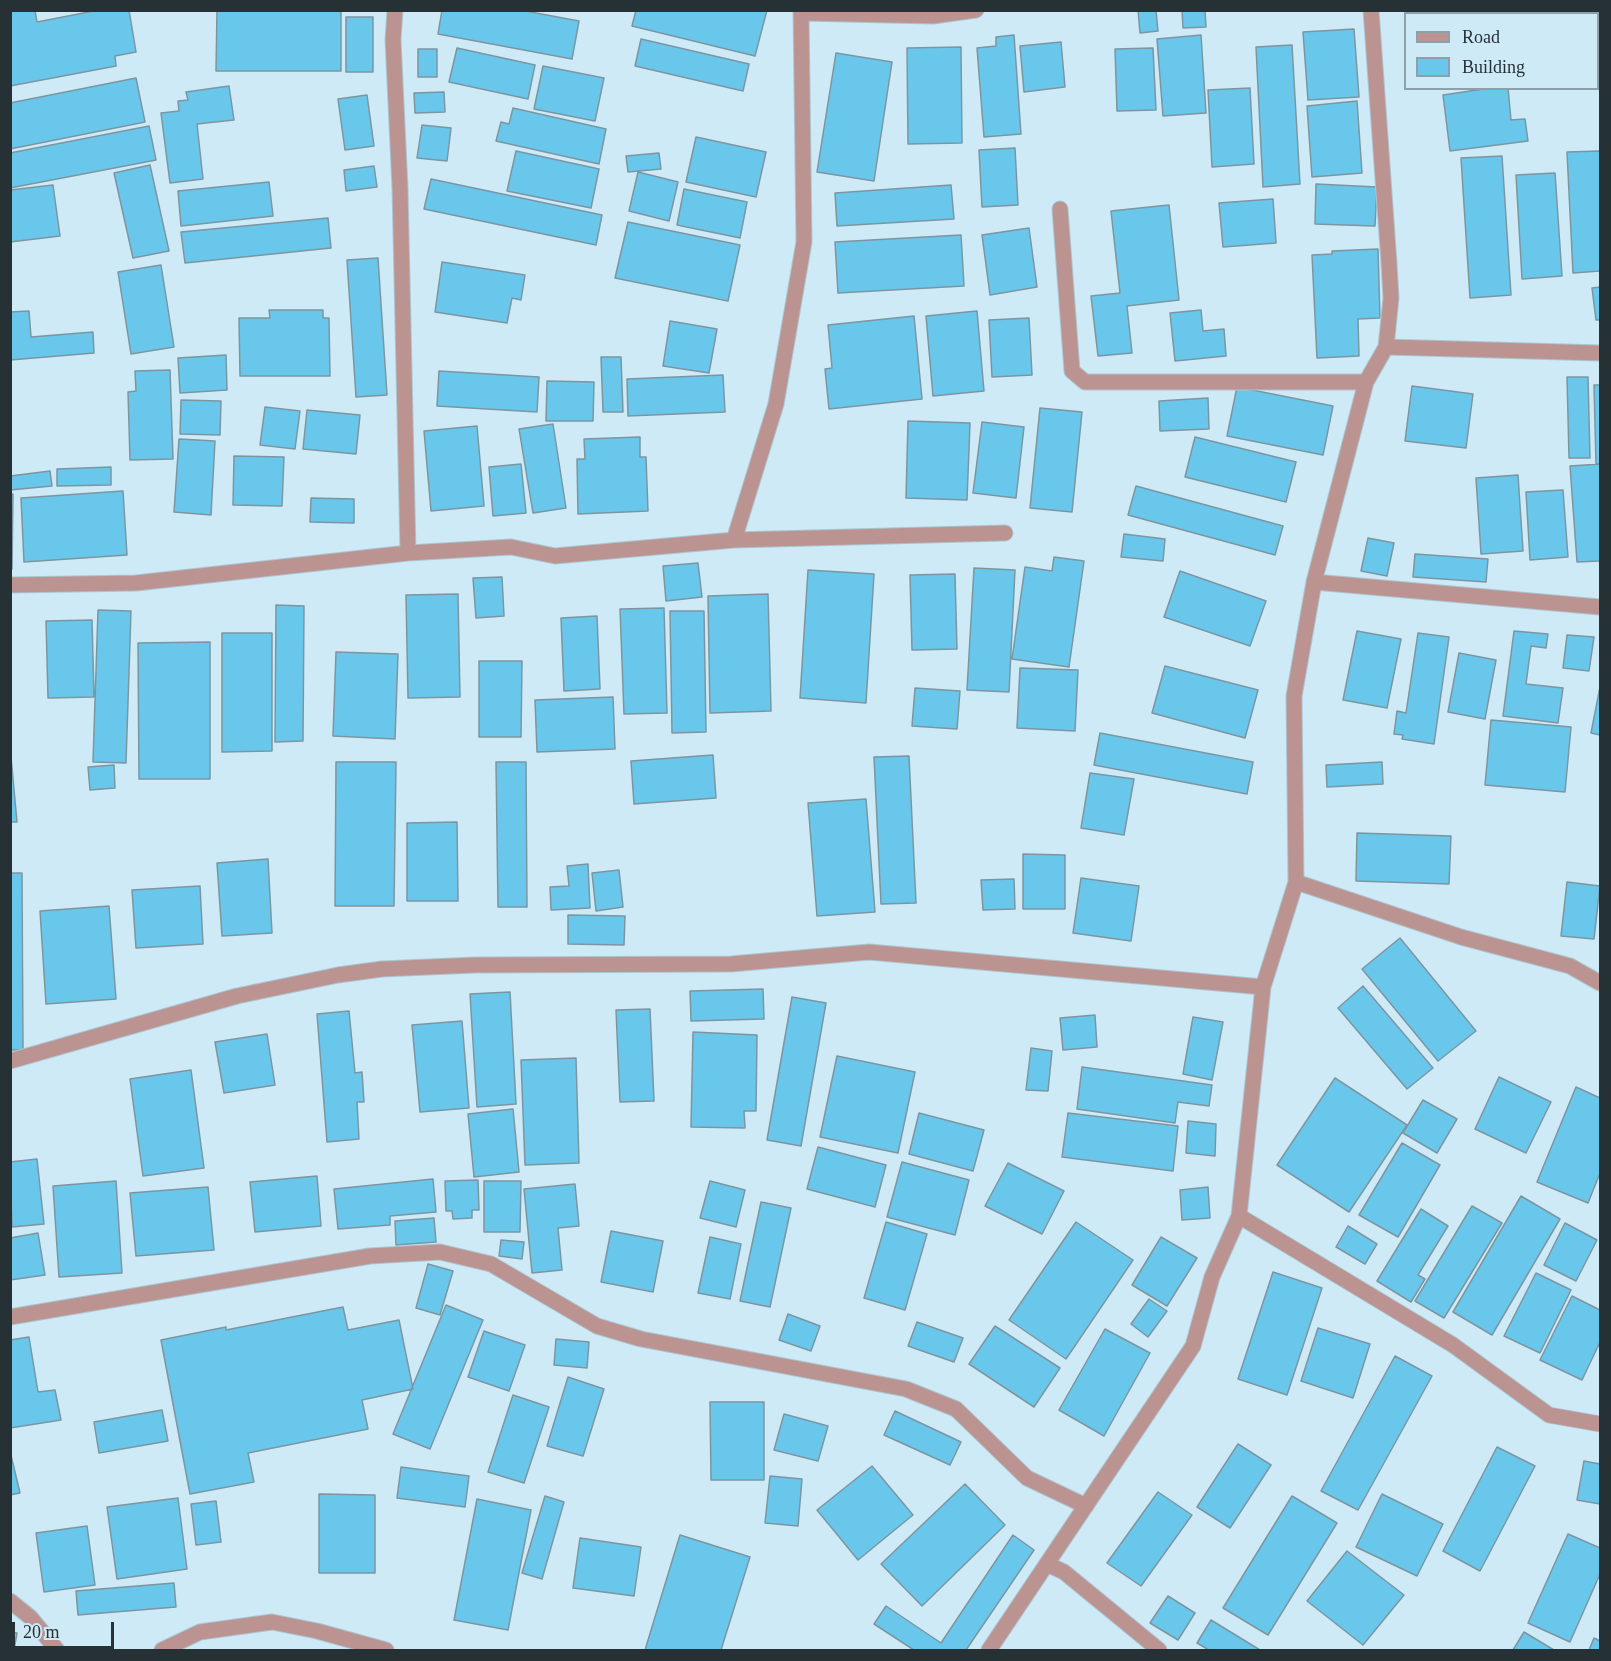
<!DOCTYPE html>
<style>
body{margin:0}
#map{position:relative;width:1611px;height:1661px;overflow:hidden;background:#ceeaf6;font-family:"Times New Roman",serif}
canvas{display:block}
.frame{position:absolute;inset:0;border:12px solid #263136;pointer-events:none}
.legend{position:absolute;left:1404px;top:12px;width:195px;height:78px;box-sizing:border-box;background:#ceeaf6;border:2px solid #8ba0a9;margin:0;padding:8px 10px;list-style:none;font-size:18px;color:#263136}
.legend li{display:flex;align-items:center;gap:12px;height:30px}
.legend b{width:30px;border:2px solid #8ba0a9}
.scale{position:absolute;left:12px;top:1622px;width:102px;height:27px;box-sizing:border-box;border:3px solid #263136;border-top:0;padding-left:8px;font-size:18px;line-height:21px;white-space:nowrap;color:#263136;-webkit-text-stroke:4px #ceeaf6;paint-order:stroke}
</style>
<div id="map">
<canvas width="1611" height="1661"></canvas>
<div class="frame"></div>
<ul class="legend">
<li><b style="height:8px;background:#bb9492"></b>Road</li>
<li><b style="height:16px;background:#6ac7ec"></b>Building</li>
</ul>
<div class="scale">20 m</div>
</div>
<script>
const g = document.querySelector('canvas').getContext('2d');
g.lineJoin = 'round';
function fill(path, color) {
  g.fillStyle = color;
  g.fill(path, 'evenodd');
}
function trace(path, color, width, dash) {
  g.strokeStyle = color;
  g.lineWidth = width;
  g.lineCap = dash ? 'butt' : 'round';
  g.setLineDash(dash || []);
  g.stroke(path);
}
const building = new Path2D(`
 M10 10H35L37 22 99 10H129L136 52 115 56 116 66 10 86Z
 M217 10H341V71H216Z
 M442 10H520L579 21 572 59 438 34Z
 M636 10H767L755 56 632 26Z
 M1138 10H1156L1158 31 1140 33Z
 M1182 10H1205L1206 27 1183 28Z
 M1437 10H1486V14H1438Z
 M346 17H373V72H346Z
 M1354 29 1359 97 1308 100 1303 32Z
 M1014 35 1021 134 984 137 977 48 996 46V37Z
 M1201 35 1206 113 1163 116 1157 39Z
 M641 39 749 64 743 91 635 66Z
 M1061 42 1065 87 1024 92 1020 46Z
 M1292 45 1300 184 1263 187 1256 47Z
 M961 47 962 143 908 144 907 48Z
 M457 48 535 65 528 99 449 82Z
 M1153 48 1156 110 1117 111 1115 49Z
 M418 49H437V77H418Z
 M836 53 892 62 874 181 817 172Z
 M543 66 604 78 595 121 534 109Z
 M136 78 145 122 10 149V103Z
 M229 86 234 120 197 124 203 179 170 183 161 113 179 111 178 101 188 100 186 92Z
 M1250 88 1254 164 1212 167 1208 90Z
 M1490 88H1508L1511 120 1525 119 1528 141 1450 151 1443 95Z
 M444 92 445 112 415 113 414 93Z
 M367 95 374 146 345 150 338 99Z
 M1357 101 1362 173 1312 177 1307 106Z
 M513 108 606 129 599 164 496 141 501 122 509 124Z
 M422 125 451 128 447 161 417 158Z
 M149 126 156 160 10 188V153Z
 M696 137 766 152 756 197 686 182Z
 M1015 148 1018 205 982 207 979 150Z
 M516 151 599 169 591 208 507 191Z
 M1600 151V271L1573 273 1567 152Z
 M659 153 661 169 628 172 626 156Z
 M1502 156 1511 295 1470 298 1461 158Z
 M150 165 169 251 133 258 114 173Z
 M374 166 377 187 346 191 344 170Z
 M638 172 678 182 669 221 629 211Z
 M1555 173 1562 276 1522 279 1516 175Z
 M431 179 602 215 596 245 424 209Z
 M269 182 273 216 181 226 178 191Z
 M1316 184 1377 187 1375 226 1315 224Z
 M53 185 60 236 10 242V190Z
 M951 185 954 219 837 226 835 193Z
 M684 189 747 202 740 238 677 225Z
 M1273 199 1276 243 1223 247 1219 203Z
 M1169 205 1179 300 1127 306 1132 353 1098 356 1091 296 1120 293 1111 211Z
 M328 218 331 248 185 263 181 232Z
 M628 222 740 245 728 301 615 278Z
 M1029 228 1037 287 990 295 982 235Z
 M961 235 964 286 838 293 835 242Z
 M1378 249 1380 318 1358 319 1359 356 1317 358 1312 255 1332 254V251Z
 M378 258 387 395 356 397 347 260Z
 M442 262 525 275 521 300 512 298 507 323 435 312Z
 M161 265 174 347 131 354 118 272Z
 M1600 287V320H1596L1592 288Z
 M269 310H323V318H329L330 376H240L239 318H270Z
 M1201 310 1203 331 1224 329 1226 356 1175 361 1170 313Z
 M29 311 31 337 93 332 94 353 10 360V312Z
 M977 311 984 391 933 396 926 316Z
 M914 316 922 399 829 409 825 369 832 368 828 325Z
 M1029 318 1032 375 992 377 989 320Z
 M670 321 717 329 709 373 663 366Z
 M226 355 227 390 180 393 178 358Z
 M601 357H621L623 412H603Z
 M170 370 173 459 130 460 128 392 136 391 135 371Z
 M439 371 539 377 537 412 437 406Z
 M723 375 725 412 628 416 627 379Z
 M1567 377H1588L1590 458H1569Z
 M547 381 594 382 593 421H546Z
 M1594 385H1600V464H1596Z
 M1412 386 1473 394 1466 448 1405 441Z
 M1237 387 1333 406 1323 455 1227 436Z
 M1208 398 1209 429 1160 431 1159 401Z
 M181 400 221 401 220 435 180 434Z
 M265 407 300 411 295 449 260 445Z
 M1040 408 1082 412 1072 512 1030 508Z
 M307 410 360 415 356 454 303 449Z
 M908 421 970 423 967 500 906 498Z
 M982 422 1024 427 1016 498 973 493Z
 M553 424 566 508 533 513 519 429Z
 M477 426 484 506 431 511 424 431Z
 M640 437V457H646L648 511 578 514 577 459H585L584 439Z
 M1195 437 1296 462 1286 502 1185 477Z
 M179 439 215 441 211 515 174 512Z
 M234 456 284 457 282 506 233 505Z
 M521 464 526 513 493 516 489 467Z
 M1600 464V561L1577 562 1570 466Z
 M111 467V485L57 486V469Z
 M50 471 52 486 10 490V476Z
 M1518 475 1523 551 1481 554 1476 478Z
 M1136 486 1283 526 1275 555 1128 515Z
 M1563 490 1568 557 1530 560 1526 492Z
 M123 491 127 555 24 562 21 498Z
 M10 494H13L12 569H10Z
 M311 498 354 499V523L310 522Z
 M1124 534 1165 539 1163 561 1121 557Z
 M1368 538 1394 543 1387 576 1361 571Z
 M1415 554 1488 559 1486 582 1413 577Z
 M1054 557 1084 561 1069 667 1012 659 1025 567 1052 571Z
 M698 563 702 597 666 601 663 566Z
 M974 568 1015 570 1009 692 967 690Z
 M808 570 874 574 866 703 800 698Z
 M1180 571 1266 601 1250 646 1164 617Z
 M955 574 957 649 912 650 910 575Z
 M502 577 504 616 476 618 473 578Z
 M458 594 460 697 408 698 406 595Z
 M768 594 771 711 710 713 708 596Z
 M276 605 304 606 303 741 275 742Z
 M664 608 667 713 624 714 620 609Z
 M98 610 131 611 126 763 93 762Z
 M670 611H704L706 732 672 733Z
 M597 616 600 689 564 691 561 618Z
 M92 620 94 697 48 698 46 621Z
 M1357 631 1401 639 1387 708 1343 700Z
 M1514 631 1548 634 1546 648 1531 646 1526 684 1563 688 1558 723 1503 716Z
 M222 633H272V751L222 752Z
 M1418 633 1449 637 1434 744 1402 739 1403 735 1394 734 1397 711 1406 713Z
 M1567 635 1594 637 1589 671 1563 668Z
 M210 642V779H139L138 643Z
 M336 652 398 654 395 739 333 736Z
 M1459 653 1496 660 1485 719 1448 712Z
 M479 661H522L521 737H479Z
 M1165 666 1258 690 1245 738 1152 713Z
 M1020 668 1078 670 1075 731 1017 728Z
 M1600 687V735L1591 733Z
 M915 688 960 691 957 729 912 726Z
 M613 697 615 749 537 752 535 700Z
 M1491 720 1571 727 1565 792 1485 785Z
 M1100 733 1253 762 1247 794 1094 765Z
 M10 746 17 822H10Z
 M713 755 716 798 634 804 631 761Z
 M909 756 916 903 881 904 874 757Z
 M336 762H396L394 906H335Z
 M496 762H526L527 907H498Z
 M1382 762 1383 784 1327 787 1326 765Z
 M114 765 115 788 90 790 88 767Z
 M1090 773 1134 779 1124 835 1081 828Z
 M866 799 875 912 817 916 808 803Z
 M457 822 458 901H407V823Z
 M1357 833 1451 836 1449 884 1356 881Z
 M1023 854 1065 855V909H1023Z
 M268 859 272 933 222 936 217 863Z
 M588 864 590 908 551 910 550 887 569 886 567 866Z
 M619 870 623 907 596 911 592 873Z
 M10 873H22L23 1050H10Z
 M1081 878 1139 886 1131 941 1073 933Z
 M1014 879 1015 909 983 910 981 880Z
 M1567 882 1600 886 1594 939 1561 936Z
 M200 886 203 944 136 948 132 890Z
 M109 906 116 999 46 1004 40 911Z
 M568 915 625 916 624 945 568 944Z
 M1400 938 1476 1031 1438 1061 1362 969Z
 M1363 986 1433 1068 1407 1089 1338 1008Z
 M763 989 764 1019 691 1021 690 991Z
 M510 992 516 1104 477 1107 470 994Z
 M792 997 826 1003 801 1146 767 1140Z
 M650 1009 654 1101 620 1102 616 1010Z
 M349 1011 355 1073 362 1072 364 1102H357L359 1139 327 1142 317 1014Z
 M1095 1015 1097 1047 1063 1050 1060 1018Z
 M1193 1017 1223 1022 1212 1080 1183 1074Z
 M462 1021 469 1108 420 1112 412 1025Z
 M693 1032 757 1035 756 1111H744L745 1128 691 1127Z
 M267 1034 275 1085 224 1093 215 1042Z
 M1031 1048 1052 1051 1048 1091 1026 1090Z
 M837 1056 915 1072 898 1153 820 1137Z
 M576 1058 579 1163 525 1165 521 1060Z
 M1082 1067 1212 1085 1209 1106 1178 1102 1175 1123 1077 1109Z
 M191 1070 204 1168 143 1176 130 1079Z
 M1499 1077 1551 1102 1526 1153 1475 1129Z
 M1335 1078 1407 1125 1349 1212 1277 1165Z
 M1576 1087 1600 1098V1173L1588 1203 1537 1182Z
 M1423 1100 1457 1119 1437 1153 1403 1133Z
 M513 1109 519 1172 474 1177 468 1114Z
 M919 1113 984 1130 973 1171 909 1154Z
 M1068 1113 1178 1126 1173 1171 1062 1157Z
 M1188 1121 1216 1124 1215 1156 1186 1153Z
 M1402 1143 1440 1165 1398 1237 1359 1215Z
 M818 1147 886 1165 875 1207 807 1189Z
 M37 1159 44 1224 12 1227 10 1162Z
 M902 1162 969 1180 955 1235 887 1217Z
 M1008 1163 1064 1191 1042 1234 985 1206Z
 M317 1176 321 1226 255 1232 250 1182Z
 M433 1179 436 1212 390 1216V1225L338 1229 334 1189Z
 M478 1180 479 1210H472V1218L453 1219 452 1211H446L445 1181Z
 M116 1181 122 1273 59 1277 53 1186Z
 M484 1181H521L520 1232H484Z
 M710 1181 745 1190 736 1227 700 1218Z
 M575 1184 579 1226 558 1228 562 1270 532 1273 524 1189Z
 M208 1187 214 1250 136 1256 130 1193Z
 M1208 1187 1210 1218 1182 1220 1180 1190Z
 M1521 1196 1560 1219 1492 1335 1453 1312Z
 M761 1202 791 1208 770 1307 740 1301Z
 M1472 1206 1502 1223 1444 1318 1415 1301Z
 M1421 1209 1448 1226 1418 1275 1425 1279 1411 1302 1377 1281Z
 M434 1218 436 1242 396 1245 395 1221Z
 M886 1222 927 1234 905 1310 864 1298Z
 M1076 1222 1133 1260 1066 1359 1009 1320Z
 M1565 1223 1597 1240 1576 1281 1544 1265Z
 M1348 1226 1377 1244 1365 1264 1336 1247Z
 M611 1231 663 1241 653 1292 601 1282Z
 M38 1233 45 1275 10 1280V1238Z
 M710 1237 741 1244 730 1299 698 1293Z
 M1161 1237 1197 1258 1167 1306 1132 1285Z
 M501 1240 524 1242 522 1259 499 1256Z
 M428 1264 453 1271 440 1315 416 1308Z
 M1273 1272 1322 1288 1287 1395 1238 1379Z
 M1536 1273 1571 1290 1540 1353 1504 1336Z
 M1572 1296 1600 1310V1342L1582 1380 1540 1360Z
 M1149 1299 1167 1311 1148 1337 1131 1324Z
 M446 1305 483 1320 430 1449 393 1434Z
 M343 1307 348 1330 399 1320 413 1389 362 1400 368 1429 248 1453 254 1482 190 1494 161 1340 226 1327V1330Z
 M788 1314 820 1326 811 1351 779 1340Z
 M917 1322 963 1338 954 1362 908 1346Z
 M995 1326 1060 1368 1034 1407 969 1364Z
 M1318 1328 1370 1344 1353 1398 1301 1381Z
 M1105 1329 1150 1353 1104 1436 1059 1410Z
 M484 1331 525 1345 509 1391 468 1377Z
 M29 1337 38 1392 55 1390 61 1420 10 1428V1340Z
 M556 1339 589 1342 587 1368 554 1365Z
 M1395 1356 1432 1376 1358 1510 1321 1491Z
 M568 1377 604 1389 583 1456 547 1446Z
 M513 1395 549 1407 524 1483 488 1472Z
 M710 1402H764V1480H711Z
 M162 1410 168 1441 99 1453 94 1422Z
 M895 1411 961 1442 950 1465 884 1435Z
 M784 1414 828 1426 818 1461 774 1450Z
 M1238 1444 1271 1465 1230 1528 1197 1507Z
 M1497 1447 1535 1466 1480 1571 1443 1551Z
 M10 1451 20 1493 10 1495Z
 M1584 1461 1600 1464V1504L1577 1500Z
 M872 1466 913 1515 858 1560 817 1510Z
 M401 1467 469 1476 465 1507 397 1498Z
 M770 1476 802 1479 798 1526 765 1523Z
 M965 1484 1005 1525 922 1606 881 1564Z
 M1158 1492 1192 1515 1141 1586 1107 1563Z
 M319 1494 375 1495V1573H319Z
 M1382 1494 1443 1524 1417 1576 1356 1547Z
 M545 1496 564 1502 542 1579 522 1573Z
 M1292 1496 1337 1523 1268 1635 1223 1608Z
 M178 1498 187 1569 117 1579 107 1507Z
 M477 1499 531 1510 508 1630 454 1620Z
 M216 1501 221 1542 196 1545 191 1504Z
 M87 1526 95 1585 44 1592 36 1533Z
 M1568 1534 1600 1548V1574L1570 1642 1528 1623Z
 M680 1535 750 1557 721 1650H645Z
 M1013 1535 1034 1550 966 1650H914L874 1624 886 1606 941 1643Z
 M580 1538 641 1547 634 1596 573 1588Z
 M1347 1551 1404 1595 1363 1645 1307 1601Z
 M174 1583 176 1607 78 1615 76 1591Z
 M1168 1596 1195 1613 1178 1640 1150 1623Z
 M1211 1620 1260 1650H1209L1197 1643Z
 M10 1632 17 1633 14 1650H10Z
 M1524 1632 1554 1650H1513Z
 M1594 1638 1600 1641V1650H1589Z`);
fill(building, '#6ac7ec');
trace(building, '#7c96a1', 1.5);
const minor = new Path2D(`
 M395 10 393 40 400 188 408 553
 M801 13 933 16 976 10
 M1060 209 1072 371 1085 382H1366
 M1386 347 1600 353
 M734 540 776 404 804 242 801 10
 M1314 582 1600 607
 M10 585 136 583 408 553 511 547 555 556 734 540 1005 533
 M1296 882 1461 937 1570 966 1600 983
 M10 1061 237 996 338 975 382 969 475 965 731 964 869 952 1263 987
 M1239 1216 1453 1345 1549 1415 1600 1424
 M10 1317 370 1256 440 1252 491 1264 597 1326 641 1339 906 1389 956 1409 1027 1478 1086 1506
 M1047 1564 1064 1572 1159 1650
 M10 1601 30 1617 57 1650
 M162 1650 200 1632 272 1622 317 1631 386 1650
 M989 1650 1193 1346 1212 1277 1239 1216 1263 987 1296 882 1294 696 1314 582 1366 382 1386 347 1391 298 1389 263 1371 10`);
trace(minor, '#acc5d0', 17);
trace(minor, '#bb9492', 15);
</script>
